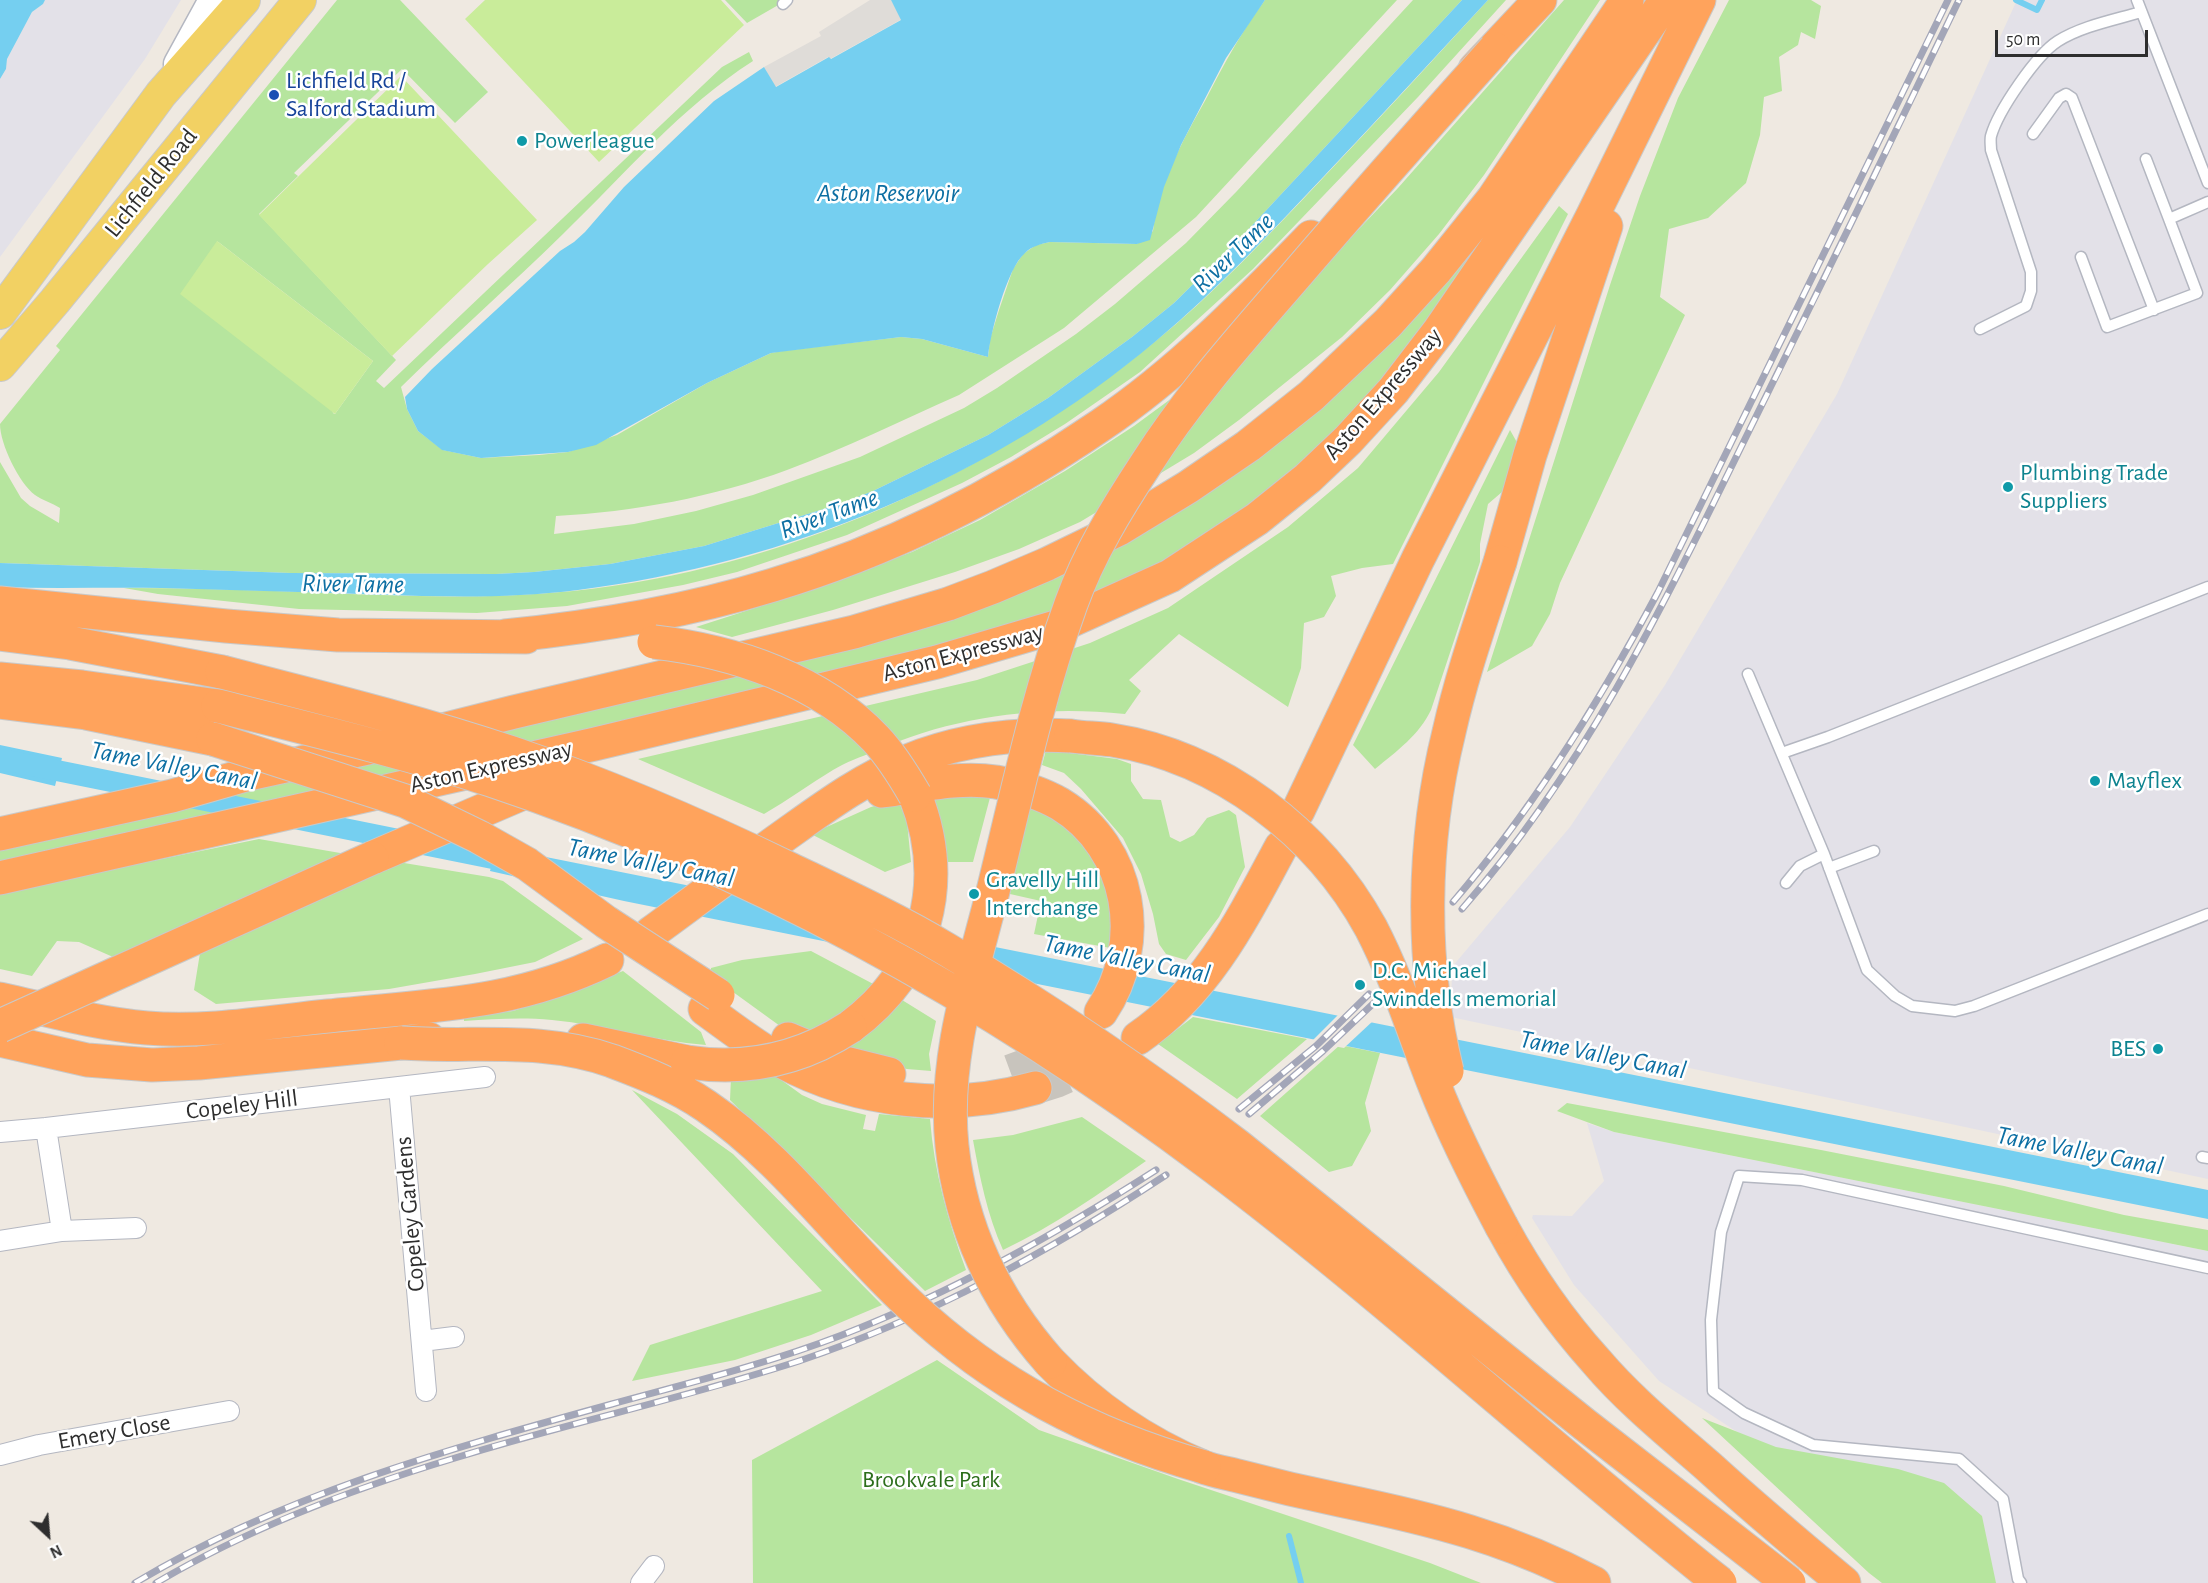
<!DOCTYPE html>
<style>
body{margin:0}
#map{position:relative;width:2208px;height:1583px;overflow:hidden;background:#efe9e1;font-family:"Alegreya Sans",sans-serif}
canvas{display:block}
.north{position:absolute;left:18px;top:1505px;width:60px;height:60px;-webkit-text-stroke:4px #fff;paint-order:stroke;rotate:154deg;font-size:16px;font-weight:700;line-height:24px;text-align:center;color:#2e2e2e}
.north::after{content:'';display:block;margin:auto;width:21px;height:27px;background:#2e2e2e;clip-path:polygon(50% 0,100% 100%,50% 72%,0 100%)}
.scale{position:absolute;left:1995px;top:30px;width:153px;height:27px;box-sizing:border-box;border:3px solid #2e2e2e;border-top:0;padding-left:8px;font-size:18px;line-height:21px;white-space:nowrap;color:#2e2e2e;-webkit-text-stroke:4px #fff;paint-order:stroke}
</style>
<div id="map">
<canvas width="2208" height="1583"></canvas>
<div class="north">N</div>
<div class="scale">50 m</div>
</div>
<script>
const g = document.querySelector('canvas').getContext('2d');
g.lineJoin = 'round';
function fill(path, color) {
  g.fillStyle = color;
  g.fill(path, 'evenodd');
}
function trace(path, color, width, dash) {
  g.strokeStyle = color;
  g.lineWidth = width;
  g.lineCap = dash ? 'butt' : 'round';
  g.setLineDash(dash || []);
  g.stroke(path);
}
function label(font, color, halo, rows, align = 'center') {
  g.font = font + ' "Alegreya Sans",sans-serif';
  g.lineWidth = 5;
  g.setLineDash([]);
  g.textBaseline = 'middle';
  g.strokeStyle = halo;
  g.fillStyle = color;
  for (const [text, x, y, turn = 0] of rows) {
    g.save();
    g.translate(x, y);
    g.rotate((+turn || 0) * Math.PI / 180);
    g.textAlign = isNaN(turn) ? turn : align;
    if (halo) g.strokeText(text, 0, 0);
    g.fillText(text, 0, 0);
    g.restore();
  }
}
fill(new Path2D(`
 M45 0H181L145 59 0 257V79L6 69 7 59 32 12 43 4Z
 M2017 0H2208V1179L1451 1017 1452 967 1570 827 1665 685 1837 394Z
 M1587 1123 1614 1132 2208 1251V1583H1969L1659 1381 1574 1285 1532 1218 1533 1215 1572 1216 1604 1181Z`), '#e3e1e8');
fill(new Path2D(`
 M337 0H400L488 92 455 123 402 69 294 173 298 176 259 214 396 360 376 381 384 388 722 67 749 52 753 61C681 107 625 174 564 233 511 285 454 335 401 387L407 409 418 431 443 450 481 458 539 455 568 452 617 435 707 383 771 353 782 351 901 337 922 339 988 357 990 339 999 310 1013 269 1023 254 1036 245 1050 242 1137 244 1153 231C1159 183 1183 140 1206 99 1224 64 1241 32 1265 0H1397L1196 217 1064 328 959 395C902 420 846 448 787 470 714 497 633 512 556 516L554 534 634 524 696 511 753 495 860 457 964 408 997 388 1076 334 1115 304 1186 243 1237 191 1413 0H1462L1246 232 1174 303 1132 337 1048 398 988 435 873 491 840 504 704 546 610 564 534 572 496 574 291 573 0 563V462L21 498 30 506 59 523 60 508C52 503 42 500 35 495 19 483 0 444 0 424L60 350 56 346ZM217 241 373 361 335 414H334Z
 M725 0H787L747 23Z
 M1488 0H1506L1418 97 1253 269 1140 372 1065 424 1011 457 962 483 847 535 737 572 683 585 567 606 477 613 299 609 158 594 124 588C184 588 245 590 305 592 395 596 483 600 573 591 784 569 988 477 1152 344 1214 294 1268 236 1322 179 1378 120 1433 60 1488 0Z
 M1564 0H1600L1484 175 1439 234 1390 290 1342 337 1239 420 1194 453 1080 522 1019 549 955 572 833 610 732 637 696 627 786 598 912 552 980 520 1065 471 1134 426 1259 334 1398 188Z
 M1729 0H1811L1821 6 1815 39 1801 32 1798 45 1779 57 1782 91 1764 97 1760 135 1746 183 1708 218 1669 229 1660 297 1685 315 1560 583 1550 614 1532 646 1487 672 1610 285 1640 196 1678 98Z
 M1524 178 1446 298 1374 390 1329 439 1271 489 1207 538 1088 601 926 652 0 863V845L536 724 1160 520Z
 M1559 206 1568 214 1393 564 1362 568 1331 576 1336 596 1324 617 1304 623 1301 668 1288 707 1179 634 1129 680 1141 691 1125 714C1040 705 954 716 875 751 861 757 846 762 833 770 810 784 788 800 764 814L638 759 977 680 1090 643 1168 608 1288 527 1358 468 1439 372Z
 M1510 430 1519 446 1502 492 1488 504 1480 544V562L1431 710C1419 735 1397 751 1375 769L1353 745Z
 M1046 750 1117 759 1131 764V781L1143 799 1161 800 1170 837 1180 842 1194 835 1207 818 1229 810 1236 815 1245 867 1219 917 1186 960 1166 954 1159 944 1153 914 1141 874 1123 838 1081 789 1064 773 1042 765Z
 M992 790 973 862H940L930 795Z
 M898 799 907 822 911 862 885 872 811 834 871 807Z
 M1031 802 1055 812 1103 869 1116 949 1034 934 1041 901 1010 894Z
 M259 839 346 854 146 945 113 957 79 942 57 941 32 976 0 969V894L40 884Z
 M398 862 489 877 503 881 583 939 535 962 475 974 389 989 216 1004 194 990 200 953Z
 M811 951 894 995 936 1021 929 1054 931 1071 907 1069 887 1065 780 1026 711 976V968L742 960Z
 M623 971 701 1032 706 1045C653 1041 604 1025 552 1020 522 1017 494 1019 464 1021V1017L513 1011 564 994Z
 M1193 1017 1307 1039 1237 1099 1158 1044Z
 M1340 1045 1380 1053 1365 1103 1371 1131 1352 1166 1329 1172 1260 1116Z
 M773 1074 802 1095 822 1104 866 1115 863 1129 875 1131 879 1114 930 1119C934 1171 948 1221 966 1270L925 1291 730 1100 731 1078Z
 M632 1090 677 1114 733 1154 882 1305 811 1335 735 1360 632 1381 650 1345 822 1291Z
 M1567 1103 1821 1150 2004 1186 2124 1215 2208 1230V1251L1614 1132 1557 1111Z
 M1082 1117 1146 1161C1100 1193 1054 1226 1003 1250 987 1214 980 1178 973 1140L1013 1135Z
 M937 1360 1039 1430 1178 1479 1430 1563 1481 1583H753L752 1460Z
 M1702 1418 1776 1447 1898 1469 1944 1483 1982 1516 1996 1583H1882L1869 1573Z`), '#b6e59e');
fill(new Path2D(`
 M485 0H721L744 25 599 162 465 19Z
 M401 76 537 220 488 264 392 356 259 215Z
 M217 241 373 361 335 414 180 294Z`), '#c9ec9a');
fill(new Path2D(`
 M870 0H891L902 19 830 59 828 57 775 87 764 67 821 36 819 32Z`), '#dfdcd8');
fill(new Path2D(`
 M0 0H45L43 4 32 12 7 59 6 69 0 79Z
 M891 0H1265L1226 58 1181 145 1164 187 1150 240 1137 244 1050 242C1041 244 1032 246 1025 253 1007 268 990 334 988 357L922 339 901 337 771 353 707 383 596 445 568 452 481 458 442 450 418 431 407 409 405 397 432 369 560 251 574 242 585 232 624 187 714 101 764 67 776 87 829 57 831 59 901 20Z
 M1462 0H1488C1434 58 1380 117 1326 174 1271 232 1217 290 1156 341 993 478 789 563 578 590 484 602 391 594 298 592 252 591 207 589 162 588 108 587 54 589 0 587V563L291 573 496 574 534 572 610 564 704 546 840 504 873 491 988 435 1048 398 1132 337 1174 303 1246 232Z
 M0 745 62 758 55 786 0 773Z
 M496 847 2208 1190V1219L624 901 490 871Z`), '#75cff0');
fill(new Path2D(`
 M1340 1013 1374 1020 1344 1048 1311 1042Z`), '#efe9e1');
trace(new Path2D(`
 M2016 0 2037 10 2042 0
 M1289 1536 1301 1583`), '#75cff0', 6);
trace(new Path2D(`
 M0 759 505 861`), '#75cff0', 21);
trace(new Path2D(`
 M1010 1071 1056 1054 1073 1041
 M1035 1088 1057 1081 1101 1061`), '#c8c4bd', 33, [33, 16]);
const lane = new Path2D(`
 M2137 0 2208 183
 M783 4 787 0
 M2033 134 2059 98 2066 94 2072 98 2154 310
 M2146 159 2169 219 2208 202
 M2081 257 2107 327 2197 293 2169 219
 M1980 329 2026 306 2031 291V272L1991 150C1991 146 1990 140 1991 136 1998 111 2036 55 2058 41 2082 26 2114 20 2141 12
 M1748 674 1824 854 1867 970 1895 996 1912 1006 1955 1011 1974 1006 2208 914
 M1782 753 1828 737 2208 587
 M1829 868 1874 851
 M1786 883 1800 866 1824 854
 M2202 1157 2208 1158
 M2021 1583 2018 1579 2003 1499 1959 1459 1813 1445 1744 1413 1713 1391 1711 1320 1721 1232 1739 1176 1802 1180 2208 1268`);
const street = new Path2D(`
 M399 1087 426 1391
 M46 1128 62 1231
 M0 1132 46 1128 485 1077
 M0 1241 62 1231 136 1228
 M422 1341 454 1337
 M0 1455 39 1445 229 1411
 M641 1583 654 1566`);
const secondary = new Path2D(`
 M178 64 213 0`);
const primary = new Path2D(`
 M0 313 161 94 244 0
 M0 365 55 301 300 0`);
const highway = new Path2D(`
 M1475 69 1540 0
 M1500 562 1530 455 1606 226
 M0 603 226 626 338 635 526 637
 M0 634 70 643 222 672
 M505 636C595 627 685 612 773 585 890 550 1000 494 1101 425 1178 373 1246 304 1311 237
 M0 679 82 687 218 706
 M0 702 86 713 213 739
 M882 791C919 786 959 776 996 782 1017 786 1041 793 1060 804 1132 848 1147 944 1101 1012
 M1298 811 1418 559 1593 215 1699 0
 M0 834 172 796 249 774 391 743 514 712 854 632 948 604 993 587 1047 564 1119 529 1188 487 1248 446 1311 396 1388 323 1436 270 1493 199 1627 0
 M372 858 542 785
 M0 878 595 744 937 662 1059 626 1170 576 1257 519 1308 478 1348 440 1393 391 1439 331 1666 0
 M651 933C699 898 747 862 795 828 830 803 865 778 905 762 958 740 1014 733 1071 736
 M0 999C49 1010 97 1024 147 1028 207 1033 269 1022 328 1016 430 1005 512 1006 607 960
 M705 1009C730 1027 754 1046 781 1061 859 1103 951 1112 1035 1088
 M850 1027C926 971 950 883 915 795
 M1138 1038C1207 991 1243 918 1281 847
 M788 1039 845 1063 889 1074
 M0 1040 87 1060 152 1065 199 1063 401 1043 429 1039
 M583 1040 687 1062
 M1502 1227C1528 1275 1559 1320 1596 1361 1629 1400 1670 1433 1709 1467 1753 1507 1798 1545 1844 1583
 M1050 1362C1093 1407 1146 1443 1203 1467 1214 1471 1226 1473 1238 1476 1272 1485 1306 1493 1340 1500 1432 1519 1509 1538 1594 1583`);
trace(lane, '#b4b7c1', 13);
trace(street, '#b4b7c1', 22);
trace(secondary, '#b4b7c1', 31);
trace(primary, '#c9c9c9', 34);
trace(highway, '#c9c9c9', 35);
trace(lane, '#fff', 10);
trace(street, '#fff', 20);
trace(secondary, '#fff', 28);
trace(primary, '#f2d163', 32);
trace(highway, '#ffa35c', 33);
const rail = new Path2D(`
 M1453 902C1534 808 1600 701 1658 592L1948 0
 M1462 909C1586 767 1664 604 1746 437 1818 292 1889 146 1959 0
 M1239 1109 1316 1046 1369 994
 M1249 1114 1323 1051 1377 1000
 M135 1583C282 1495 448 1449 612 1404 689 1383 767 1364 842 1335 953 1292 1056 1234 1156 1170
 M156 1583C249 1528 352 1489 455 1458 568 1423 685 1398 799 1361 930 1317 1050 1251 1166 1175`);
trace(rail, '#a3a6b8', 7);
trace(rail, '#fff', 4.5, [14]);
const highwayBridge = new Path2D(`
 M654 642C734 651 820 680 876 739 892 756 904 776 915 795
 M222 672C319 697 417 721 512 753 607 785 699 825 790 869 842 894 896 919 946 949 1047 1009 1145 1075 1238 1146L1584 1424 1789 1583
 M218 706C309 729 401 751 491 780 752 867 995 1002 1214 1167 1388 1298 1549 1448 1720 1583
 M1071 736C1085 738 1098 738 1112 740 1221 757 1319 833 1371 928 1397 978 1413 1031 1434 1084 1453 1133 1477 1180 1502 1227
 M213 739 405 801 479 837 527 864 606 922 718 995
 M0 1026 372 858
 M401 1043C474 1048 540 1036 612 1061 644 1073 677 1086 706 1106 784 1159 840 1240 909 1304 995 1385 1091 1435 1204 1467
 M687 1062C746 1071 801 1059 850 1027
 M1447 1071C1420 962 1422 841 1449 732 1462 674 1482 618 1500 562
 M1050 1362C996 1301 961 1228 952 1146 943 1061 971 977 992 895 1016 798 1037 698 1071 604 1089 554 1117 508 1146 464 1188 398 1240 340 1291 281 1358 203 1426 126 1495 49`);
trace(highwayBridge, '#c9c9c9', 35, []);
trace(highwayBridge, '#ffa35c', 33);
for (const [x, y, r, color] of [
 [274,95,6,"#1a4fb4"],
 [522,141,6,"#0f9aa8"],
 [2008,487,6,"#0f9aa8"],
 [2095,781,6,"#0f9aa8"],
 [974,894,6,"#0f9aa8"],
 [1360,985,6,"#0f9aa8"],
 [2158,1049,6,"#0f9aa8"]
]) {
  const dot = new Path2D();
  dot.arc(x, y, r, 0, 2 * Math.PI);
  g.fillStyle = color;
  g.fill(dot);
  trace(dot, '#fff', 2);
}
label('24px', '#164399', '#fff', [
 ["Lichfield Rd /",286,81],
 ["Salford Stadium",286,109]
], 'left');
label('24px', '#0d838f', '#fff', [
 ["Powerleague",534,141],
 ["Plumbing Trade",2020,473],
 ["Suppliers",2020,501],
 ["Mayflex",2107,781],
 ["Gravelly Hill",986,880],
 ["Interchange",986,908],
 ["D.C. Michael",1372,971],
 ["Swindells memorial",1372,999],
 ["BES",2146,1049,"right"]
], 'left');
label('24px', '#2e2e2e', '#fff', [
 ["Lichfield Road",151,183,-51],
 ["Aston Expressway",1383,394,-49],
 ["Aston Expressway",963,653,-15],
 ["Aston Expressway",491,767,-13],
 ["Copeley Hill",242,1105,-7],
 ["Copeley Gardens",410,1214,-95],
 ["Emery Close",114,1432,-10]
]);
label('24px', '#2c6e1b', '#fff', [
 ["Brookvale Park",931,1480]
]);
label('italic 26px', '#0d6fa3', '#fff', [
 ["Aston Reservoir",888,193],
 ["River Tame",1233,253,-44],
 ["River Tame",829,514,-20],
 ["River Tame",353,584,1],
 ["Tame Valley Canal",174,766,11],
 ["Tame Valley Canal",651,863,11],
 ["Tame Valley Canal",1127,959,11],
 ["Tame Valley Canal",1603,1055,11],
 ["Tame Valley Canal",2080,1151,11]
]);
</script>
